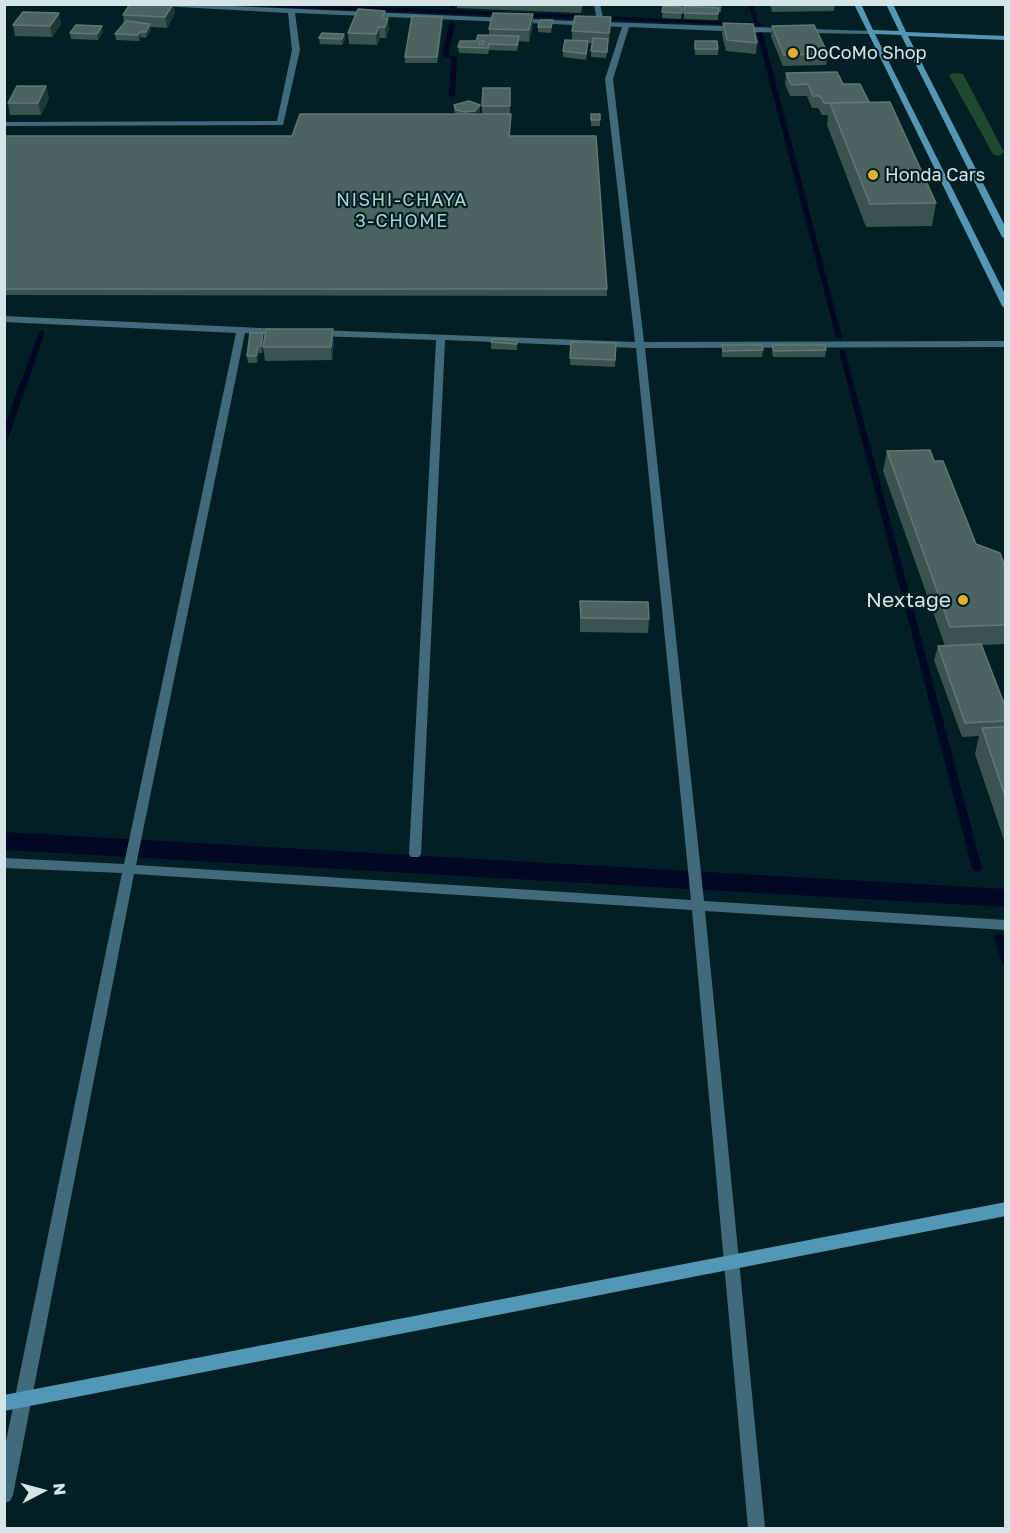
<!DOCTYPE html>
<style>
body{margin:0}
#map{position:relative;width:1010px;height:1533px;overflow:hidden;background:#022023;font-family:"Golos Text",sans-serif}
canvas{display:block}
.frame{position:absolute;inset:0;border:6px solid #d5e5e7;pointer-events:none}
.north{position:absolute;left:12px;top:1461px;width:60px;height:60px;-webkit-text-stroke:4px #022023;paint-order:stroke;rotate:84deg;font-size:16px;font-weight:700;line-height:24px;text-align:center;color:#d5e5e7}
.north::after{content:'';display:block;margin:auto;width:21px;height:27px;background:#d5e5e7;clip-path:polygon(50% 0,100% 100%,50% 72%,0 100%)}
</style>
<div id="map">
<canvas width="1010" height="1533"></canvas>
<div class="frame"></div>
<div class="north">N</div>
</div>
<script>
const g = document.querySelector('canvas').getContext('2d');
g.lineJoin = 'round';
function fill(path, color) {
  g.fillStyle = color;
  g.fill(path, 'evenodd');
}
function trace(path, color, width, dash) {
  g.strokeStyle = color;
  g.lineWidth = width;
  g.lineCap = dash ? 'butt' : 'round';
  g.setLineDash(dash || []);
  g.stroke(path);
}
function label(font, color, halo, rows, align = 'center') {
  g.font = font + ' "Golos Text",sans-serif';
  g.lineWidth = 4.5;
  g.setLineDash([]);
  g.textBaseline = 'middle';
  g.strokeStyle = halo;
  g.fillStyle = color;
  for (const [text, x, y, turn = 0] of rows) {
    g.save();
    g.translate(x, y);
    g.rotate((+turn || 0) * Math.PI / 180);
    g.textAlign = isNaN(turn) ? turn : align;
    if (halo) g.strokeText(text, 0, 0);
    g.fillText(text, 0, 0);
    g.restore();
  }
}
fill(new Path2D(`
 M954 73 963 74 1004 152 999 156 993 154 949 75Z`), '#1f4830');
fill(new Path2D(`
 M226 5C405 4 583 17 761 23L763 26Z
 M4 832 1005 889V907L5 850Z`), '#000823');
fill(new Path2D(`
 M449 4H455V7L450 8Z
 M748 4H753L759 25 754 24Z
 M452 22 455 24 448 55 457 57 455 95 452 97 449 95 451 58 442 56 449 24Z
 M760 32 763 34 842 337 841 338H837L836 337 757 34Z
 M42 330 45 332 8 439 4 441V427L39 332Z
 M842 349 845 351 982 868 980 871H974L972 868 839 351Z
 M999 933 1002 934 1006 942V964L1002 963 1001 960 994 937 996 934Z`), '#000823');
fill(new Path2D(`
 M4 4H15L4 7Z
 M124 4H187L597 22 594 4H600L604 22 872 31 873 32 870 34 745 32 629 27 613 79 644 342 1006 341V347L645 348 704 901 1006 920V930L705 911 765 1528H748L692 910 134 874 13 1495 10 1501 4 1503V1451L122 873 4 868V858L124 864 236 333 4 322V316L282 329 286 332 282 335 245 333 136 865 691 900 636 348 445 340 421 854 419 857H411L409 854 436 340 317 336 313 333 317 330 635 342 605 79 622 27 295 13 300 50 283 125 4 126V122L277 121 292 50 288 13Z`), '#416b7d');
fill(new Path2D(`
 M854 4H861L873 30 899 31 886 4H893L906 32 1006 36V40L908 36 1006 228V239L1002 237 901 35 875 34 1006 296V309L1002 306Z
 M1006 1202V1216L4 1411V1395Z`), '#5298b6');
fill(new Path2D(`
 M457 4H583L581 13 457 8Z
 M686 4H722L721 12H718V20L684 19V6H686Z
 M770 4H835L834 11 772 12Z
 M663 6 682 7 681 19 662 18Z
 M175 13 167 28 151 27V30L146 38 141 37 139 41 116 40 115 34 124 24 123 15Z
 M611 17V28L606 58 591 57 592 43H588L586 60 563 57V51L572 40V31Z
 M385 18 389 29 386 38H380L377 45 349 44 348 33Z
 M443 22 437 63H405V57Z
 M723 23 757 43 756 54 726 51 722 35Z
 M61 24 52 37 15 36 13 25Z
 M533 26 529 42 519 41 517 51 489 50 488 54 459 53 458 47 476 41 489 35V29Z
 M552 26 551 33 538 32V27Z
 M772 26 828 54 826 65 783 66 771 37Z
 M103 32 98 40 71 39 70 33Z
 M344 34 345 39 342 45 320 44 319 38Z
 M695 41 718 49V55H695Z
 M786 73 843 84 869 103 936 203 932 226 866 227 827 125 828 115H822L818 108H812L807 96H790L785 84Z
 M46 86 49 98 41 115H10L8 103Z
 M510 88V114L511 120 510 136 607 289V296L4 295V136H292L456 114 454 111V105H480V111L477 114H482V106Z
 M591 114 600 120V126H591Z
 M263 333V340L262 353H259L257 363H248L247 356Z
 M517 340V350L491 349V342Z
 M334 342 332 360 265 361 263 347Z
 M571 342 616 343 615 367 570 365Z
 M722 345 763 350 762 357H722Z
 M772 345 826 350 825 357H773L772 352Z
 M887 451 934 461 976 544 1005 567V644L982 645 1005 706V843L975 754 979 736 962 737 934 660 938 646H945L883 471Z
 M580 601 649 619 648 633 580 632Z`), '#39544e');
fill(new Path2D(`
 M173 4H174L175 13 167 28 165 17Z
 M59 13 61 24 52 37 50 26Z
 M533 14V26L529 42V30Z
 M442 17 443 22 437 63V57Z
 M611 17V28L608 44 609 33Z
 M388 18 389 29 386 38 385 27Z
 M150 24 151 30 146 38V32Z
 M102 26 103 32 98 40 97 34Z
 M379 27 380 38 377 45 376 34Z
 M140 32 141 37 139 41 138 35Z
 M344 34 345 39 342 45V39Z
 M46 86 49 98 41 115 38 103Z
 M480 105V111L475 117 465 118V112Z
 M333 329 334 342 332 360 331 347Z
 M263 333V340L262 353 261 346Z
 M258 347 259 353 257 363 256 356Z`), '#1c3936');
const building = new Path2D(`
 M130 4H173L165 17 123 15Z
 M663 6 682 7V13L662 12Z
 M684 6 719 8 718 14 684 13Z
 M358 9 385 11 382 18H388L385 27H379L376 34 348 33Z
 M23 12 59 13 50 26 13 25Z
 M493 13 533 14 529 30 489 29Z
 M412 16 442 17 437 57H405Z
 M575 16 611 17 609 33 572 31Z
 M540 20H553L551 27H538Z
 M126 21 150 24 146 32H140L138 35 115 34Z
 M723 23 753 24 757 43 727 40Z
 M76 25 102 26 97 34 70 33Z
 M814 25 828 54 784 55 772 26Z
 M322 33 344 34 342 39 319 38Z
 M478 35 519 36 517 45 489 44 488 48 458 47 460 41H476ZM480 41H484L483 44H479Z
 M593 38 608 39 607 52 591 51Z
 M565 40 588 41 586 54 563 51Z
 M695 41H717L718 49H695Z
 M837 72 843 84H860L869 102 824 103 820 96H813L808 84 791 85 786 73Z
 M17 86H46L38 103H8Z
 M483 88H510V106H482Z
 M469 101 480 105 475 111 465 112 456 110 454 105Z
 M890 102 936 203 870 204 830 103Z
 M300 114H511L509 136H596L607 289H4V136H292Z
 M591 114H600V120H591Z
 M266 329H333L331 347H263Z
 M250 333H263L261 346 258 347 256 356H247Z
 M492 339 517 340V344L491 342Z
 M571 342 616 343 615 360 570 358Z
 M722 345H762L763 350 723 351Z
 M772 345H825L826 350 774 351Z
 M930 450 934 461H943L976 544 1000 553 1005 567V625L950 627 887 451Z
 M580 601 648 602 649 619 581 618Z
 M981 644 1005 706V721L965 723 938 646Z
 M1005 727V796L982 728Z`);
fill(building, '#4a645f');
trace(building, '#5f7874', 1.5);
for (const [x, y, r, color] of [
 [793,53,6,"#e4ae35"],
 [873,175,6,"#e4ae35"],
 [963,600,6,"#e4ae35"]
]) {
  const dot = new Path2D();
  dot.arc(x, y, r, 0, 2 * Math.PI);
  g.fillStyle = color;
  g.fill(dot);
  trace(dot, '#022023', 2);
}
label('18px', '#d5e5e7', '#022023', [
 ["DoCoMo Shop",805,53],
 ["Honda Cars",885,175]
], 'left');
g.letterSpacing = '1.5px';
label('18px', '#aed0d3', '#022023', [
 ["NISHI-CHAYA",402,200],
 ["3-CHOME",402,221]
]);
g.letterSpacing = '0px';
label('21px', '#d5e5e7', '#022023', [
 ["Nextage",951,600]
], 'right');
</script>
